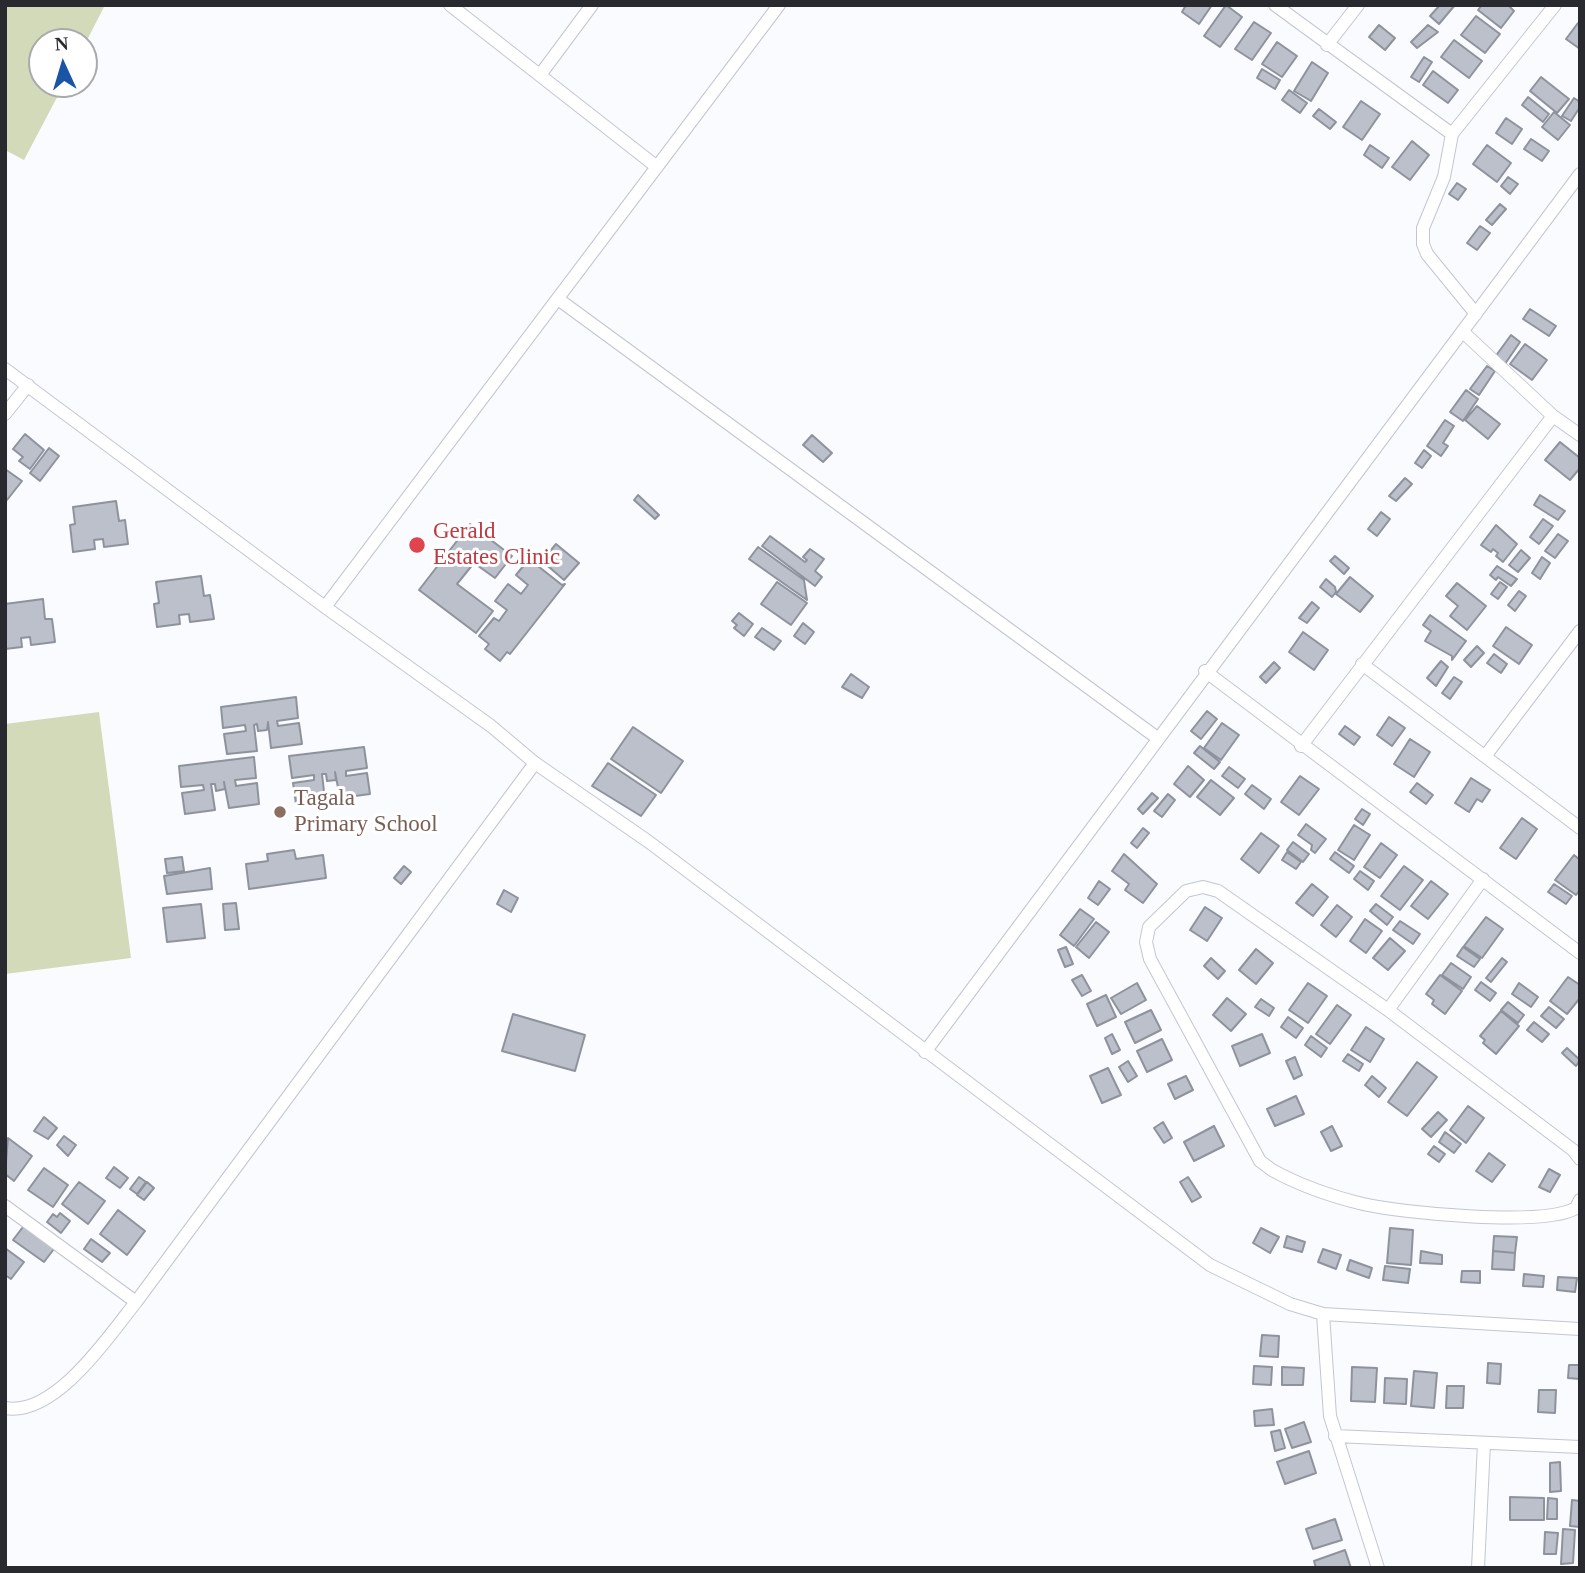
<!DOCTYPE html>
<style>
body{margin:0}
#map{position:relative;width:1585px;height:1573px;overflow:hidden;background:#fafbfe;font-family:Georgia,serif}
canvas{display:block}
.frame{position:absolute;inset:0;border:7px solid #292a2f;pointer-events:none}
.north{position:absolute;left:28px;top:28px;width:70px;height:70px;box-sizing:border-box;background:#fff;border:2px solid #a9aaac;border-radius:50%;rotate:356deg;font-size:19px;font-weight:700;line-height:28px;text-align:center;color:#292a2f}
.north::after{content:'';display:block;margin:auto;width:24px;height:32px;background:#1954a5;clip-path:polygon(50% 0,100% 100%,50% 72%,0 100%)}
</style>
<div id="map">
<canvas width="1585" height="1573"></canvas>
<div class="frame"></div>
<div class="north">N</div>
</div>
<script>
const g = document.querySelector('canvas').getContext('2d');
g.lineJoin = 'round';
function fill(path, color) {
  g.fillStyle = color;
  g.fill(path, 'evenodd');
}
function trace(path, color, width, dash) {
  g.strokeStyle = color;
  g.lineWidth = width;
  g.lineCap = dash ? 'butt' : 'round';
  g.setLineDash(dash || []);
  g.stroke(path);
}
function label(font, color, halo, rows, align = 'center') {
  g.font = font + ' Georgia,serif';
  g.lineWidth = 6;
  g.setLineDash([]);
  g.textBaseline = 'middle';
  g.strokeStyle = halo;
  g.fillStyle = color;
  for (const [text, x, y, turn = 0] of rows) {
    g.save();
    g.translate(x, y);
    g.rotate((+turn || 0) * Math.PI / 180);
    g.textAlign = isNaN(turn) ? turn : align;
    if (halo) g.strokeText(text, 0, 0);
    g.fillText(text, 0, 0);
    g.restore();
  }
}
fill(new Path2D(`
 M5 5H105L84 46V42H42V84H64L24 160 5 150Z
 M99 712 131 958 5 974V724Z`), '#d2daba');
const building = new Path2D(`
 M1186 5H1212L1199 24 1182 12Z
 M1226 5 1242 17 1220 47 1204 36Z
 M1440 5H1455L1439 24 1430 16Z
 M1482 5H1508L1514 11 1501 28 1478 10Z
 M1476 16 1500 34 1485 53 1461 35Z
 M1254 22 1271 33 1252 60 1235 49Z
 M1578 23 1580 25V49L1566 39Z
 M1379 25 1395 38 1385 50 1369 37Z
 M1428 25 1438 32 1417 48 1411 42Z
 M1454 40 1482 61 1469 78 1441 57Z
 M1277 42 1297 56 1282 77 1262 64Z
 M1424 57 1432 62 1419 82 1411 77Z
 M1312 62 1328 73 1311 101 1294 91Z
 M1262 69 1280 80 1275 89 1257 78Z
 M1433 71 1458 90 1448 103 1423 85Z
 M1541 77 1569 99 1557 113 1530 91Z
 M1289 90 1307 103 1300 113 1282 100Z
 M1528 97 1549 114 1543 122 1522 105Z
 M1574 98 1580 102V107L1571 121 1562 116Z
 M1361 101 1380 114 1362 140 1343 127Z
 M1319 109 1336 122 1330 129 1313 116Z
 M1554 112 1570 125 1558 140 1542 127Z
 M1506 118 1522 129 1512 144 1496 133Z
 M1531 139 1549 151 1542 161 1524 149Z
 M1412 141 1429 155 1410 180 1392 167Z
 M1370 145 1389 158 1382 168 1364 155Z
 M1487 145 1511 163 1497 182 1473 164Z
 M1508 177 1518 184 1510 194 1501 186Z
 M1457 183 1466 189 1458 200 1449 194Z
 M1500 204 1506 209 1492 225 1486 220Z
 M1480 226 1490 233 1477 250 1467 243Z
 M1530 309 1556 326 1549 336 1523 319Z
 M1511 335 1520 342 1505 364 1495 357Z
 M1525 344 1547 360 1532 380 1510 364Z
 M1487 366 1495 371 1479 395 1470 389Z
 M1466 390 1478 399 1463 421 1450 412Z
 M1477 406 1500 424 1488 439 1465 420Z
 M1445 420 1454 426 1443 443 1448 446 1441 456 1427 446Z
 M25 434 44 450 30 469 19 461 23 457 13 449Z
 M812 435 832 453 823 462 803 445Z
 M1560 442 1580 458V468L1570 480 1545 460Z
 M49 448 59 456 40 481 30 473Z
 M1424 450 1431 456 1422 468 1415 463Z
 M5 469 22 481 7 500 5 499Z
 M1405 478 1412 484 1396 501 1389 496Z
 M638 495 659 515 655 519 634 500Z
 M1540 495 1565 511 1558 520 1534 505Z
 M116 501 119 521 125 520 128 544 104 547 103 539 94 540 95 549 73 552 70 525 75 524 73 507Z
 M1381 512 1390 519 1377 536 1368 529Z
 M1543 519 1553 526 1539 544 1530 537Z
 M470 524 512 556 495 578 474 563 457 584 493 611 476 633 419 590Z
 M1496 525 1517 544 1503 562 1496 556 1498 553 1493 549 1491 552 1481 545Z
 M1558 534 1568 541 1555 558 1545 551Z
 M770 536 805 562 807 560 803 557 810 549 824 559 815 571 822 577 815 586 762 546Z
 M556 544 579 563 564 580 542 561Z
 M758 547 804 580 807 600 749 559Z
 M1521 550 1530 558 1518 572 1509 565Z
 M1335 556 1349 568 1344 574 1330 561Z
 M1542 557 1550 563 1540 579 1532 573Z
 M529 559 562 585 565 584 510 654 507 652 500 661 485 649 489 644 479 636 494 618 499 621 507 610 495 601 508 584 521 594 528 585 516 575Z
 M1497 566 1517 579 1511 586 1498 577 1496 580 1490 575Z
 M201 576 204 596 210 595 214 619 190 622 189 614 179 615 180 624 157 627 154 604 159 603 156 582Z
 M1350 577 1373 596 1360 612 1336 594Z
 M1326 579 1335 587 1336 592 1332 597 1320 587Z
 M777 582 807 603 791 625 761 604Z
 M1500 582 1507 587 1498 599 1491 594Z
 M1457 583 1486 606 1467 630 1450 616 1458 606 1446 596Z
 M1519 591 1526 596 1515 611 1508 605Z
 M43 599 45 619H52L55 642 31 645 30 637 21 638 22 647 5 649V604Z
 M1312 602 1319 608 1307 623 1299 618Z
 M739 613 753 624 744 636 734 628 737 625 732 621Z
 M1430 615 1466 641 1452 660V656L1425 641 1431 631 1423 625Z
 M803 623 814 632 805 644 794 636Z
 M1506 627 1532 645 1519 664 1493 646Z
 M762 628 781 641 774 650 755 637Z
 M1303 632 1328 650 1314 670 1289 652Z
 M1477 646 1484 653 1471 667 1464 660Z
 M1494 654 1507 664 1501 673 1487 663Z
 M1441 661 1448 667 1436 686 1427 678Z
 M1274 662 1280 668 1266 683 1260 677Z
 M851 674 869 687 862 698 842 687Z
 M1454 677 1462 682 1450 699 1442 693Z
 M296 697 298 718 277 721 278 726 299 723 302 744 271 748 268 722 267 730 258 731 257 724 254 725 257 751 227 754 224 734 246 731 245 725 223 728 221 707Z
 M1207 711 1217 719 1201 739 1191 731Z
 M1389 717 1405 728 1392 746 1377 735Z
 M1222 723 1239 735 1221 760 1204 748Z
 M1345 726 1360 737 1354 745 1339 734Z
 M633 727 683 761 661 793 611 759Z
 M1410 739 1430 752 1414 777 1394 764Z
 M1200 746 1220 762 1214 769 1194 753Z
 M364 747 367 768 346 771V776L367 773 370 794 340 798 335 772 336 780 327 781 326 774H322L325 800 296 804 293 783 314 780V775L292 778 289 756Z
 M254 757 256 778 235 780 236 786 257 783 259 804 229 808 224 782 225 789 216 791 215 784H211L215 810 185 814 182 793 204 790 203 785 181 787 179 766Z
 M608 763 656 795 641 816 592 786Z
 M1188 766 1204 780 1190 797 1174 784Z
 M1229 767 1245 779 1238 788 1222 776Z
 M1300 776 1319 789 1299 815 1281 802Z
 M1471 778 1490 790 1482 802 1477 799 1469 812 1455 803Z
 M1211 780 1234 798 1220 815 1197 797Z
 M1417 783 1433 795 1426 804 1410 792Z
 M1252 785 1271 799 1264 809 1245 794Z
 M1152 793 1158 798 1143 814 1138 809Z
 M1168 794 1175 800 1162 817 1154 811Z
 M1362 809 1370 814 1363 825 1355 819Z
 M1522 818 1537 829 1516 859 1500 848Z
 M1306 824 1326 839 1315 853 1311 850 1312 845 1298 835Z
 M1354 825 1370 835 1354 860 1338 850Z
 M1143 828 1149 833 1137 848 1131 843Z
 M1261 833 1279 846 1259 873 1241 859Z
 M1293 842 1309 854 1303 862 1287 850Z
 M1381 843 1397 855 1380 878 1364 867Z
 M294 850 296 859 323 855 326 878 249 889 246 864 268 861 267 854Z
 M1287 852 1301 862 1296 869 1282 860Z
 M1335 852 1354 866 1349 873 1330 859Z
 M1124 854 1157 884 1143 903 1125 890 1129 884 1112 871Z
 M1574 855 1580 860V890L1576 895 1555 880Z
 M182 857 184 871 167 873 165 859Z
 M404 866 411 872 401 884 394 878Z
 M1404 866 1423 880 1400 910 1381 896Z
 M210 868 212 889 167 894 164 876Z
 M1360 871 1374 881 1368 890 1354 879Z
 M1099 881 1110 889 1098 905 1088 898Z
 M1431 881 1448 894 1428 919 1411 906Z
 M1312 884 1328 897 1313 916 1296 903Z
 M1554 884 1572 896 1566 904 1548 892Z
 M504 890 518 898 511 912 497 904Z
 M236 903 239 929 225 930 223 904Z
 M201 904 205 938 167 942 163 908Z
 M1376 904 1393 917 1387 925 1370 911Z
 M1337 905 1352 917 1336 937 1321 925Z
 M1205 907 1222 918 1207 941 1190 930Z
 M1080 909 1094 919 1074 946 1060 935Z
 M1486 917 1503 929 1482 958 1464 946Z
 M1365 919 1382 931 1366 953 1350 941Z
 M1400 921 1420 934 1413 944 1393 930Z
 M1096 922 1109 932 1089 958 1076 947Z
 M1390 938 1405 951 1388 970 1373 958Z
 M1066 947 1073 964 1065 967 1058 950Z
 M1463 947 1480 959 1474 967 1457 956Z
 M1256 949 1273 963 1256 984 1239 970Z
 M1211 958 1225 971 1218 979 1204 966Z
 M1502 958 1507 962 1491 982 1486 978Z
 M1451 963 1471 977 1463 989 1442 975Z
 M1082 975 1091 991 1082 996 1072 980Z
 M1440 975 1462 991 1445 1014 1432 1004 1434 1000 1426 994Z
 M1568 977 1580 985V998L1567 1014 1550 1001Z
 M1481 982 1496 993 1490 1001 1475 990Z
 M1137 983 1146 1000 1121 1014 1111 998Z
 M1308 983 1327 996 1308 1023 1289 1010Z
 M1519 983 1538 997 1531 1007 1512 994Z
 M1106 995 1116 1017 1097 1026 1087 1004Z
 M1227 998 1246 1014 1231 1031 1213 1015Z
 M1261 999 1274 1008 1269 1016 1255 1007Z
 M1508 1002 1524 1015 1518 1023 1501 1010Z
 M1337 1005 1351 1015 1330 1044 1316 1034Z
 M1549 1007 1564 1019 1556 1028 1541 1016Z
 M1151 1010 1161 1030 1135 1043 1125 1022Z
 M1501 1011 1519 1026 1496 1054 1483 1043 1485 1040 1480 1036Z
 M513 1014 585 1035 575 1071 502 1051Z
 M1288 1017 1303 1028 1296 1038 1281 1027Z
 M1534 1022 1549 1034 1542 1042 1527 1030Z
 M1366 1027 1384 1039 1370 1062 1351 1050Z
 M1112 1034 1120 1050 1112 1054 1105 1038Z
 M1262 1034 1270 1053 1240 1066 1232 1046Z
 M1311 1036 1327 1048 1321 1057 1305 1045Z
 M1162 1039 1172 1060 1147 1072 1137 1051Z
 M1567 1048 1580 1060 1576 1066 1562 1053Z
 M1348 1054 1363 1064 1359 1071 1343 1061Z
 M1295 1057 1302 1075 1294 1079 1286 1061Z
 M1128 1061 1137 1076 1128 1082 1119 1067Z
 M1417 1062 1437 1077 1407 1116 1388 1102Z
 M1108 1068 1121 1095 1102 1103 1090 1076Z
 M1186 1076 1193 1090 1175 1099 1168 1084Z
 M1372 1076 1386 1088 1379 1097 1365 1085Z
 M1296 1096 1304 1114 1275 1126 1267 1109Z
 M1468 1106 1484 1118 1466 1143 1450 1130Z
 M1438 1112 1447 1120 1431 1137 1422 1129Z
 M44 1117 57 1128 48 1139 34 1131Z
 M1163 1122 1172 1138 1164 1143 1154 1128Z
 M1214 1126 1224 1146 1194 1161 1184 1142Z
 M1332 1126 1342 1146 1331 1151 1321 1132Z
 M1445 1132 1461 1144 1454 1153 1439 1142Z
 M64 1136 76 1145 68 1156 57 1145Z
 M8 1138 32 1156 14 1181 5 1174Z
 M1434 1146 1445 1154 1439 1162 1428 1154Z
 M1489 1153 1505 1165 1492 1182 1476 1171Z
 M114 1167 128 1178 120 1188 106 1178Z
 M44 1168 68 1185 53 1207 28 1190Z
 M1549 1169 1560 1175 1550 1192 1539 1187Z
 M139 1177 146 1182 137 1194 130 1189Z
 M1188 1177 1201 1197 1192 1202 1180 1182Z
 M79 1182 105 1201 88 1224 62 1204Z
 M147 1182 154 1188 144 1200 137 1195Z
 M118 1210 145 1231 127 1255 100 1234Z
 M60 1213 70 1221 61 1233 47 1222 53 1214 57 1217Z
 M26 1223 57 1245 44 1262 13 1240Z
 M1261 1228 1279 1237 1270 1253 1253 1243Z
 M1390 1228 1413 1230 1411 1265 1387 1263Z
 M1287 1236 1305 1242 1302 1252 1284 1247Z
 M1494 1236 1517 1237 1515 1253 1493 1251Z
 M91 1239 110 1253 102 1262 84 1249Z
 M5 1248 24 1262 11 1279 5 1275Z
 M1323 1249 1341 1255 1336 1269 1318 1262Z
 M1421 1251 1442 1255V1264L1420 1263Z
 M1493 1251 1515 1253 1514 1270 1492 1269Z
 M1350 1260 1372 1268 1369 1278 1347 1270Z
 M1385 1266 1410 1269 1408 1283 1383 1280Z
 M1462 1271H1480V1283L1461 1282Z
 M1524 1274 1544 1276 1543 1287 1523 1286Z
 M1558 1277 1577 1278 1575 1292 1557 1290Z
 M1262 1335 1279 1336 1278 1357 1260 1356Z
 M1488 1363 1501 1364 1500 1384 1487 1383Z
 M1569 1365H1580V1379L1568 1378Z
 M1254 1366 1272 1367 1271 1385 1253 1384Z
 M1282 1367 1304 1368 1303 1385H1282Z
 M1352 1367 1377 1368 1375 1402 1351 1401Z
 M1414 1371 1437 1373 1434 1408 1411 1406Z
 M1385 1378 1407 1379 1406 1404 1384 1403Z
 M1447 1386H1464L1463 1408H1446Z
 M1539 1390H1556L1555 1413 1538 1412Z
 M1272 1409 1274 1425 1255 1426 1254 1411Z
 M1304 1422 1311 1442 1292 1448 1285 1429Z
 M1280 1430 1285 1448 1275 1451 1271 1432Z
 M1309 1451 1316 1473 1285 1484 1277 1462Z
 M1560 1462 1561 1491 1550 1492V1463Z
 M1510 1497 1544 1498V1520H1510Z
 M1548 1498 1557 1499V1519H1547Z
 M1572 1500 1580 1501V1527L1570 1526Z
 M1335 1519 1342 1540 1313 1549 1306 1529Z
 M1563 1529 1575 1530 1573 1563 1561 1564Z
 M1545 1532 1558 1533 1556 1554H1544Z
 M1345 1550 1351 1568H1316L1314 1561Z`);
fill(building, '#bcc0cb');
trace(building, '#8e929d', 2);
const street = new Path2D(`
 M450 5 657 167
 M1275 5 1452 134
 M1327 45 1358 5
 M540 75 592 5
 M558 299 1156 737
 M1476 314 1427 254 1423 244V228L1444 177 1452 134 1555 5
 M1463 332 1553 416 1580 435
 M5 369 325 607 491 726 535 763 649 842 1210 1265 1290 1304 1323 1314 1580 1329
 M5 414 28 385
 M325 607 779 5
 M1362 664 1580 828
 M1205 671 1580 953
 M1301 746 1553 416
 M1486 755 1580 631
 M1388 1010 1483 879
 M925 1052C1141 758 1362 467 1580 174
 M1580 1159 1573 1150 1388 1010 1218 891 1203 887 1186 891 1149 927 1146 942 1150 959 1260 1161 1272 1170C1299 1185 1334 1197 1363 1204 1403 1213 1544 1227 1576 1208L1580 1200
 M5 1206 136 1302
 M1323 1314 1330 1416 1378 1568
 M5 1408C55 1417 109 1336 136 1302L535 763
 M1335 1436 1580 1447
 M1478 1568 1484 1443`);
trace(street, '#c2c6d1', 14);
trace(street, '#fff', 12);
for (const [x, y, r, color] of [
 [417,545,9,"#e0444e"],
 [280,812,7,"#8d6e63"]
]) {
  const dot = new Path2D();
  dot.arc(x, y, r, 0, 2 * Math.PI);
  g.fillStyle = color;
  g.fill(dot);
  trace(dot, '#fff', 2.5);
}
label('23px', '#be3a42', '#fff', [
 ["Gerald",433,532],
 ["Estates Clinic",433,558]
], 'left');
label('23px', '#785e54', '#fff', [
 ["Tagala",294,799],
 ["Primary School",294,825]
], 'left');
</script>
